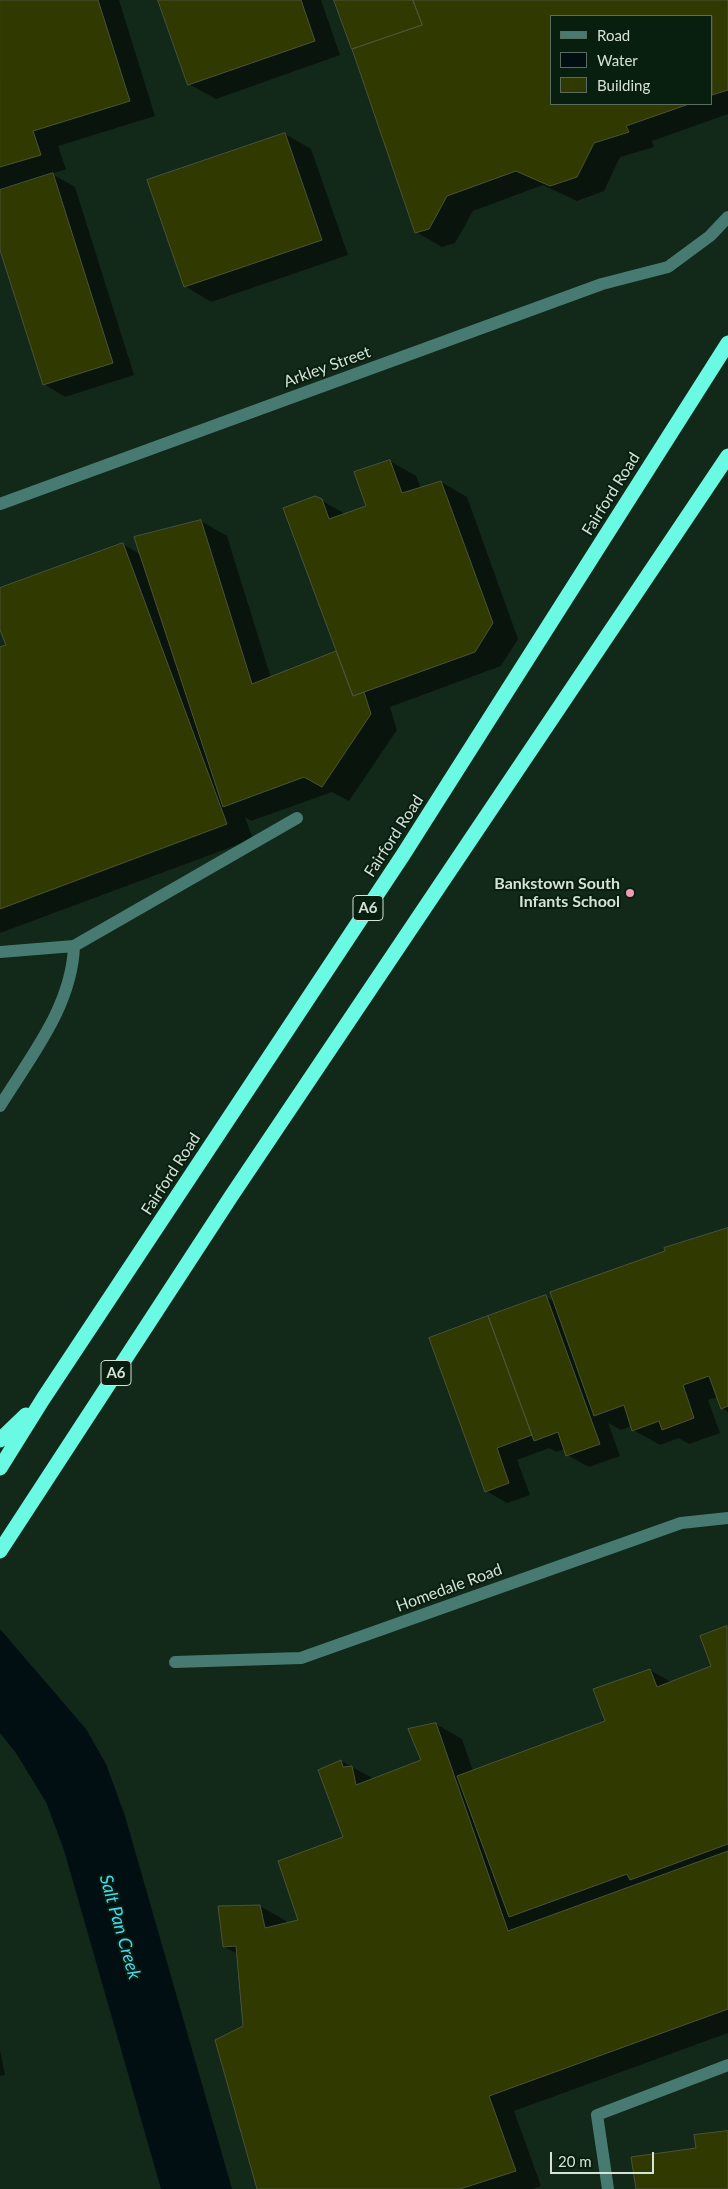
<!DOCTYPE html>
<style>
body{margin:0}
#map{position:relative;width:728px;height:2189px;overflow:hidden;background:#122818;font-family:Lato,sans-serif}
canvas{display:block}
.legend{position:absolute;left:550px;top:15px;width:162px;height:90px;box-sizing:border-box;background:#081e0f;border:1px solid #5a6c5f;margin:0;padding:6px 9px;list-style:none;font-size:15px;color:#d4e2d7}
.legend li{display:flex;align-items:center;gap:10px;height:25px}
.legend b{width:25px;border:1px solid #5a6c5f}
.scale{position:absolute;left:550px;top:2152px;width:104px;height:22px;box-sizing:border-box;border:2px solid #d4e2d7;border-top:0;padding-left:6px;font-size:15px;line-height:18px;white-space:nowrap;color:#d4e2d7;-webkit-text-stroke:4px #081e0f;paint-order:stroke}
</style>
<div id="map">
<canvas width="728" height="2189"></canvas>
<ul class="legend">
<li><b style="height:6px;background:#477b72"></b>Road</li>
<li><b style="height:14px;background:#010f13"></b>Water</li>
<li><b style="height:14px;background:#2f3900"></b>Building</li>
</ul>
<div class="scale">20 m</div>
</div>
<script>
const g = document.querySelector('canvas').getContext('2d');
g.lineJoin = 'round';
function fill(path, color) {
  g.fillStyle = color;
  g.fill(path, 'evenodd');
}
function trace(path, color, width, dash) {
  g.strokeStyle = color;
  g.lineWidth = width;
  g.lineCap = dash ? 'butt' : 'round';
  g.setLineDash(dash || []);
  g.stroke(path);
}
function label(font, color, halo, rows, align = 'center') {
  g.font = font + ' Lato,sans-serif';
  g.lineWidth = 4;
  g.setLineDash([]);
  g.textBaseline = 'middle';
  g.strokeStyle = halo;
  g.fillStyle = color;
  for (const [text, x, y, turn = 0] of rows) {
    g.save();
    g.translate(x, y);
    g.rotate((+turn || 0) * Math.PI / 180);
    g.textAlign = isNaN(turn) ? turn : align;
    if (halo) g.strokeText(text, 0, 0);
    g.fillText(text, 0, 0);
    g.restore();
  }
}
fill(new Path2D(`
 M0 1629 86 1729 106 1764 125 1816 232 2189H161L64 1850 46 1802 16 1753 0 1733Z`), '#010f13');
fill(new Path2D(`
 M0 0H119L155 116 58 146 66 169 52 174 75 187 134 375 65 397 44 384 0 245Z
 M160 0H321L340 55 216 99 189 84Z
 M336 0H728V114L652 141 654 147 620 157 604 191 577 201 543 185 473 211 455 243 442 247 416 232ZM552 16H712V104H552Z
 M285 134 311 149 348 255 211 302 185 286Z
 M390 461 416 476 421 488 441 482 467 497 518 639 501 666 390 707 397 730 349 801 332 792 251 821 245 817 253 839 0 933V648L7 645 0 627V590L123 544 141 555 201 521 227 536 271 678 338 652 321 500 345 514 367 507Z
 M728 1229V1412L722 1408 718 1397 708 1400 720 1433 689 1444 679 1438 660 1445 633 1430 632 1426 621 1430 608 1423 620 1456 589 1467 567 1455 565 1449 556 1452 549 1448 517 1460 530 1495 507 1503 486 1491 431 1338 546 1297 555 1302Z
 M727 1628 728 2033 514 2111 541 2186 532 2189H258L238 1954 224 1947 260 1906 286 1921 287 1924 300 1921 344 1838 341 1761 374 1779 422 1761 436 1724 462 1739 473 1771 607 1722 650 1670 671 1682 712 1667 701 1637Z
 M0 2051 5 2075 0 2076Z`), '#0007');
const building = new Path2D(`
 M0 0H98L130 101 33 131 41 155 0 167Z
 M158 0H301L315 41 188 85Z
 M334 0H413L422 25 352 49Z
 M413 0H728V90L712 95V16H552V104H689L626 126 629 132 594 143 577 177 550 186 516 171 447 196 429 229 415 233 352 49 422 25Z
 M285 133 322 240 184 287 147 180Z
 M53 173 113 363 43 385 0 250V190Z
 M390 460 402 493 441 481 493 623 475 652 353 696 283 508 315 496 322 499 329 519 366 506 354 472Z
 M201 520 252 684 336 651 353 696 364 692 371 714 322 787 304 777 223 807 134 537Z
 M123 543 227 824 0 909V647L6 645 0 630V588Z
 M728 1228V1406L721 1409 709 1376 683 1385 694 1418 662 1430 659 1421 632 1431 624 1405 594 1416 550 1292 665 1251 664 1248Z
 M546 1295 600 1444 566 1456 558 1432 534 1441 488 1316Z
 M488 1316 532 1435 497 1448 509 1483 485 1492 429 1338Z
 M727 1626 728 1844 630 1880 627 1874 509 1917 457 1776 605 1721 593 1689 650 1669 657 1687 711 1666 700 1636Z
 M436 1723 508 1931 728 1851V2009L489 2096 516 2171 460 2189H257L215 2040 243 2026 236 1946 223 1947 218 1906 260 1905 265 1928 298 1920 278 1861 343 1837 318 1770 341 1760 343 1767 352 1766 356 1785 421 1760 408 1729Z
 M728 2131V2189H636L631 2157 696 2148 694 2135Z`);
fill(building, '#2f3900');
trace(building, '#4c5339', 1);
trace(new Path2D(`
 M0 504 602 284 668 267 710 236 728 217
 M0 952 74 946 297 818
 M0 1106C31 1056 72 1006 74 946
 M175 1662 301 1658 681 1523 728 1518
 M608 2189 597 2115 728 2065`), '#477b72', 12);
trace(new Path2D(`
 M0 1440 26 1415
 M0 1468 43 1399 403 855 728 343
 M0 1551 232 1195 728 456`), '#6afae4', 15);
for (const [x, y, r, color] of [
 [630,893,5,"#f09ab6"]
]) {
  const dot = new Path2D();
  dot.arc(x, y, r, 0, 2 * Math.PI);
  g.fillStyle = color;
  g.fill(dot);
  trace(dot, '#081e0f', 2);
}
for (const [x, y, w] of [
 [368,908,30],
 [116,1373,30]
]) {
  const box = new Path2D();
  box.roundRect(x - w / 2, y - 12.5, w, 25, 4);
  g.fillStyle = '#081e0f';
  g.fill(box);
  trace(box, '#d4e2d7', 1);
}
label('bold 15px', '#d4e2d7', null, [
 ["A6",368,908],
 ["A6",116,1373]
]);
label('16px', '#d4e2d7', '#081e0f', [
 ["Arkley Street",327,367,-20],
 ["Fairford Road",611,494,-58],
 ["Fairford Road",394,836,-57],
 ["Fairford Road",171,1174,-57],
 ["Homedale Road",449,1588,-20]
]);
label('bold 16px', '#d4e2d7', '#081e0f', [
 ["Bankstown South",620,884],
 ["Infants School",620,902]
], 'right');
label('italic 18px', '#44daf4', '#081e0f', [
 ["Salt Pan Creek",120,1927,74]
]);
</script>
